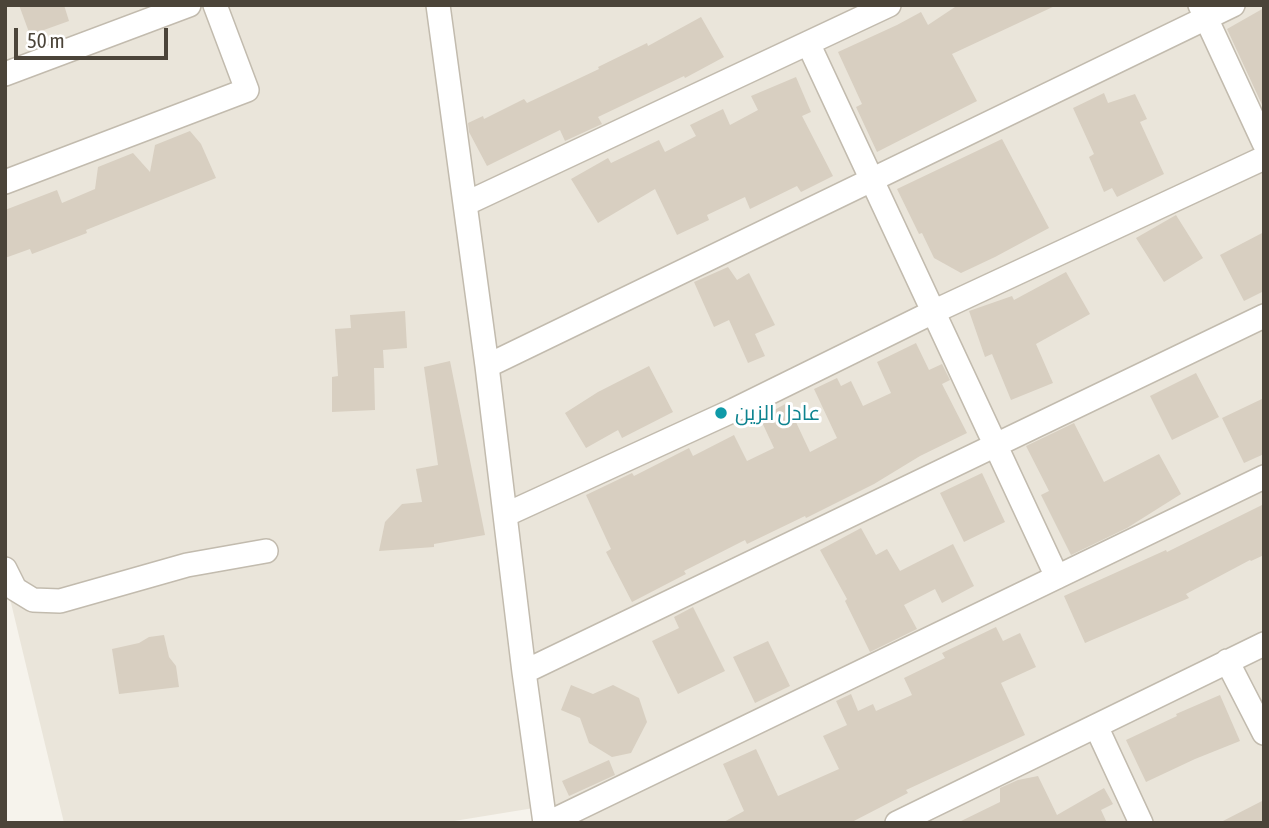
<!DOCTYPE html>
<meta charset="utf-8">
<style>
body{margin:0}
#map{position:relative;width:1269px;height:828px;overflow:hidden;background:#f6f3ec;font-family:"Asap Condensed",sans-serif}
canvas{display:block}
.frame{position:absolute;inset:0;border:7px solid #4b4439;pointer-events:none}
.scale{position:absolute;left:14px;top:28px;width:154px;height:32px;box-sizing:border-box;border:4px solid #4b4439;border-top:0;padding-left:9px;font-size:21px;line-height:24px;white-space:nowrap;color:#4b4439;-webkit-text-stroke:5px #fff;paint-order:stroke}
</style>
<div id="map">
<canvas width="1269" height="828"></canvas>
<div class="frame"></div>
<div class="scale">50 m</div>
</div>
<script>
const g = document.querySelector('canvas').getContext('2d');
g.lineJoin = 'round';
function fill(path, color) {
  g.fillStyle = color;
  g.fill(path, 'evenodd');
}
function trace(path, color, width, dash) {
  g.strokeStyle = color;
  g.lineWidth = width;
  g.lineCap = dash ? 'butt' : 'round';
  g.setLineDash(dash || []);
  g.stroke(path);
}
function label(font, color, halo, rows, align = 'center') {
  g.font = font + ' "Asap Condensed",Cairo,sans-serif';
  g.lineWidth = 6;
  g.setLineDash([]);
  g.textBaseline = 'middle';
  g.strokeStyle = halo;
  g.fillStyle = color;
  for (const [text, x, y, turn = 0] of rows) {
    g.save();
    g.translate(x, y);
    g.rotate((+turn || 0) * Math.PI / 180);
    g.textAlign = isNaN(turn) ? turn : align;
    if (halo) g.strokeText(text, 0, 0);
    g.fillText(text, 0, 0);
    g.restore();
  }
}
fill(new Path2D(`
 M5 5H1264V823H543L540 807 442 823H64L5 578Z`), '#eae5da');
fill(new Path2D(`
 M19 5H64L69 21 30 35Z
 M958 5H1057L952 54 977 101 877 152 856 107 862 104 838 52 897 25 921 12 928 25Z
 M1264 8V109L1227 29Z
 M701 17 724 57 685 78 684 76 598 117 602 124 565 141 560 130 487 166 469 132 468 123 483 116 484 119 524 99 527 103 599 69 598 67 647 43 648 46Z
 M796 77 811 112 802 116 833 176 801 192 797 186 750 209 745 197 707 215 709 220 677 235 655 189 598 223 571 179 608 158 611 163 659 140 665 152 696 136 690 125 723 109 730 125 758 110 751 96Z
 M1104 93 1108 103 1135 94 1147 119 1140 122 1164 174 1117 197 1112 188 1104 192 1089 157 1094 154 1073 108Z
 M190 131 201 144 216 178 86 230 87 233 32 254 30 249 5 258V210L57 190 62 203 95 189 98 167 133 153 150 172 155 145Z
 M1002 139 1049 228 995 257 961 273 934 258 922 233 919 234 897 189Z
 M1176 215 1203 258 1164 282 1136 238Z
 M1264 232V291L1244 301 1220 255Z
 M728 267 737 280 749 273 775 325 755 334 765 356 748 363 729 320 714 327 694 282Z
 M1066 272 1090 314 1036 344 1053 383 1011 400 992 354 985 357 969 311 1012 296 1014 300Z
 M405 311 407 348 383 350 384 368H374L375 410 332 412V377L338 376 335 329 351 328 350 315Z
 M916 343 929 370 942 364 950 380 942 384 967 433 920 456 874 484 806 518 805 516 747 544 745 540 684 571 686 574 632 602 606 552 611 549 586 495 632 473 634 476 689 448 693 456 734 435 747 461 774 448 760 418 787 403 810 452 837 438 814 389 837 378 841 386 851 381 863 406 891 393 877 362Z
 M450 361 485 535 434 544V547L379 551 385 522 402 504 422 502 416 469 438 465 424 367Z
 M649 366 673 412 622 438 618 430 586 448 565 413 598 392Z
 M1196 373 1219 417 1172 440 1150 396Z
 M1264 398V454L1244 463 1222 418Z
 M1074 423 1104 482 1159 454 1181 494 1127 528 1071 555 1041 495 1049 491 1026 446Z
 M982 473 1005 522 964 542 940 493Z
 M1264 504V555L1251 561 1250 560 1186 594 1189 598 1085 643 1064 596 1166 550 1167 552Z
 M861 528 876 555 887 549 900 571 953 544 974 586 942 603 935 589 904 605 917 629 870 652 845 601 847 599 820 550Z
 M693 607 725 671 678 694 652 641 679 628 674 617Z
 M996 627 1003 641 1020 633 1036 667 1001 683 1025 735 906 790 908 793 850 823H722L744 811 723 764 756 749 778 796 839 769 823 736 847 725 836 701 851 694 858 711 873 704 876 711 912 695 904 678 945 658 942 653Z
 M164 635 169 657 176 666 179 687 119 694 112 649 139 643 149 637Z
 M768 641 790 686 755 703 733 657Z
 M571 685 593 694 613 685 639 698 647 722 631 753 612 757 589 743 580 718 561 710Z
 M1220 695 1240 741 1195 759 1146 782 1126 740 1177 716 1176 714Z
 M609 760 615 775 569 796 562 781Z
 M1038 776 1057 815 1104 788 1113 804 1101 810 1107 823H957L1000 802V788L1018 780Z
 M1264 800V823H1219Z`), '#d8cfc1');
const minor = new Path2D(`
 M438 5 487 366 524 672 545 823
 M1200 5 1264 143
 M808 43 1057 577
 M5 74 189 5
 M5 182 247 90 215 5
 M465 204 889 5
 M487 366 1233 5
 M505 515 734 410 933 312 1264 158
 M5 569 15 589 33 600 60 601 187 565 266 551
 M1227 661 1264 733
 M524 672 1264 316
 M1096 726 1141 823
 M548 823 1264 477
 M897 823 1264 644`);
trace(minor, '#c2bbae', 26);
trace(minor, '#fff', 23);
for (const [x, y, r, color] of [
 [721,413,7,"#0f9aa8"]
]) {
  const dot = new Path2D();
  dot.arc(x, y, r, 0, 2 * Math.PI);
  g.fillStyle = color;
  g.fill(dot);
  trace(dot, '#fff', 2.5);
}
label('21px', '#0d838f', '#fff', [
 ["عادل الزين",735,413]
], 'left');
</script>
